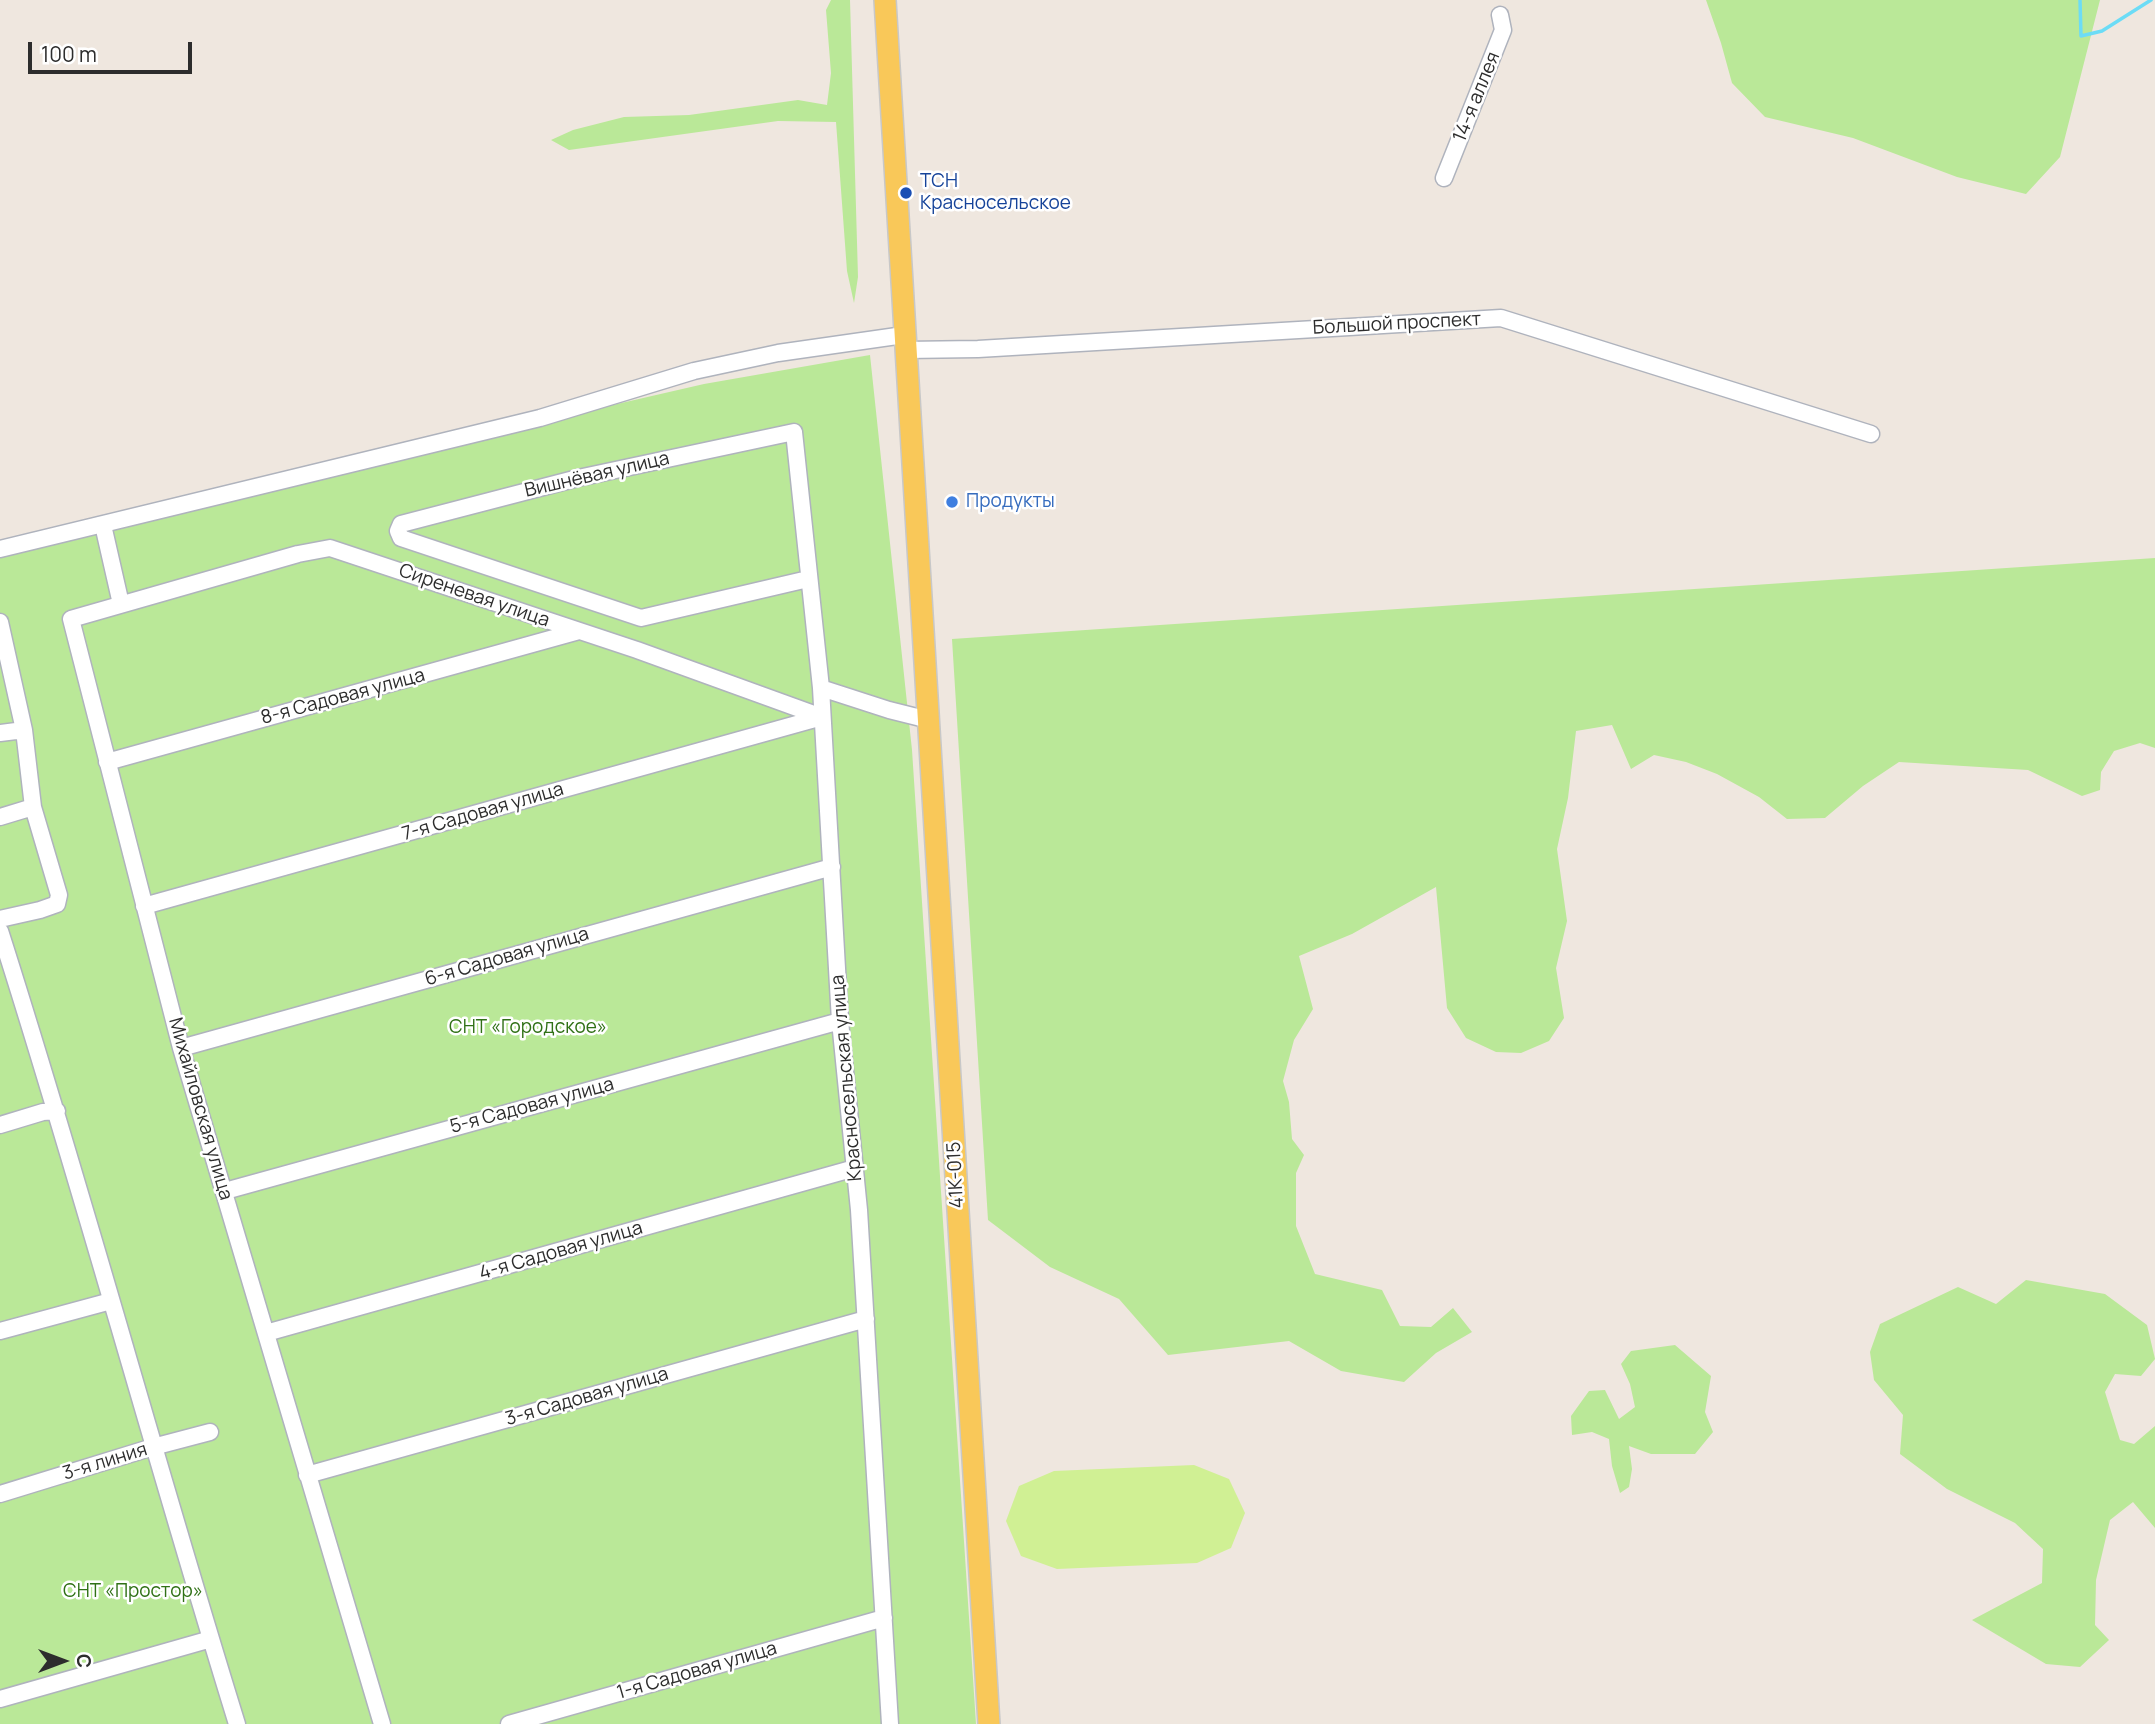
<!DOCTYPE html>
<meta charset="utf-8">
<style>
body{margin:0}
#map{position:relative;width:2155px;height:1724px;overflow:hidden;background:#efe7df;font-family:Manrope,sans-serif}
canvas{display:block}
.north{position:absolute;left:28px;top:1626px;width:70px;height:70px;-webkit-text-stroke:5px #fff;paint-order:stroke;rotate:90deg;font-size:19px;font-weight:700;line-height:28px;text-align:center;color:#2d2d2d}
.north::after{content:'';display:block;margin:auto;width:24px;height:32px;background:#2d2d2d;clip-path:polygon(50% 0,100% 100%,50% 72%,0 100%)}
.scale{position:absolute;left:28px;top:42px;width:164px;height:32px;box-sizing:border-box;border:4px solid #2d2d2d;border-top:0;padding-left:9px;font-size:21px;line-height:24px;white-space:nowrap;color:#2d2d2d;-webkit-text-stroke:5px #fff;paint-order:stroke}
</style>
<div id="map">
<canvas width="2155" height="1724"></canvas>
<div class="north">С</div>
<div class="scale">100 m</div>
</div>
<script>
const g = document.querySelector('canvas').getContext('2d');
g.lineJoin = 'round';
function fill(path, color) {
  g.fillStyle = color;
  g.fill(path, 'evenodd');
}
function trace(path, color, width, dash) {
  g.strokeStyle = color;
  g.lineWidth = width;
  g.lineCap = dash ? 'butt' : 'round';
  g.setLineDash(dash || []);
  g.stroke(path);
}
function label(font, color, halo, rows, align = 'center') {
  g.font = font + ' Manrope,sans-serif';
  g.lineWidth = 5;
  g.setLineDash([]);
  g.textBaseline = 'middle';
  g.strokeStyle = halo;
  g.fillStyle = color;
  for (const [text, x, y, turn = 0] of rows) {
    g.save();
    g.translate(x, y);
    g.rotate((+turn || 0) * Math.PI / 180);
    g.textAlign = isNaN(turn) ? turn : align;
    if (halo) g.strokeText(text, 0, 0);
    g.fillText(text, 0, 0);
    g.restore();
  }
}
fill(new Path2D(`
 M831 0H850L858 277 854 303 847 271 836 122 778 121 569 150 551 140 573 130 624 117 689 115 798 100 827 105 831 73 826 10Z
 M1706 0H2100L2060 157 2026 194 1957 177 1853 138 1765 117 1732 83 1721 43Z
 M870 355 912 750 976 1724H0V550L378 459 704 384Z
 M2155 558V748L2140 743 2114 751 2101 772 2100 790 2082 796 2028 770 1899 762 1863 786 1825 818 1787 819 1759 797 1717 774 1686 762 1654 755 1631 769 1612 725 1576 731 1568 798 1557 849 1567 921 1556 968 1564 1018 1549 1041 1521 1053 1496 1052 1466 1038 1447 1008 1436 887 1352 934 1299 956 1313 1009 1294 1040 1283 1081 1289 1102 1292 1139 1304 1155 1296 1173V1226L1315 1274 1382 1290 1400 1326 1431 1327 1453 1308 1472 1332 1436 1353 1404 1382 1341 1371 1289 1341 1168 1355 1119 1299 1050 1267 988 1220 952 639Z
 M2026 1280 2105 1294 2147 1325 2155 1359 2141 1376 2115 1374 2105 1392 2120 1440 2134 1444 2155 1426V1528L2133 1502 2110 1520 2096 1580 2095 1625 2109 1640 2080 1667 2046 1664 1972 1620 2042 1583 2043 1549 2015 1523 1947 1489 1900 1454 1903 1415 1874 1380 1870 1352 1880 1324 1958 1287 1996 1304Z
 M1675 1345 1711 1376 1705 1412 1713 1432 1695 1454H1651L1629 1446 1632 1469 1629 1487 1620 1493 1612 1466 1609 1439 1592 1432 1572 1435 1571 1416 1589 1391 1605 1390 1619 1419 1635 1407 1630 1384 1621 1364 1631 1351Z`), '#bae898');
fill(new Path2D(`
 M1194 1465 1229 1479 1245 1513 1231 1548 1197 1563 1057 1569 1021 1556 1006 1521 1019 1486 1054 1471Z`), '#d0f094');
trace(new Path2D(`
 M2080 0 2081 36 2102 31 2151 0`), '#6cdcf6', 3.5);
const minor = new Path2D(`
 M1444 178 1503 30 1500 15
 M905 350 978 349 1501 318 1871 434
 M103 525 121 604
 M0 549 540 418 694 371 778 353 904 335
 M808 579 641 618 401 538 398 531 401 524 578 478 794 432 821 688 840 1021 859 1210 890 1724
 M0 622 24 730 33 807 59 895 57 904 40 910 0 919
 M821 688 889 710 929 720
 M0 733 24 730
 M107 762 579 631
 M0 817 33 807
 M144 906 822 717
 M0 931C84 1194 155 1460 237 1724
 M181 1048 832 867
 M0 1125 43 1112 57 1111
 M225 1191 840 1021
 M0 1331 111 1301
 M266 1333 855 1168
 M307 1475 866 1319
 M0 1494 153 1447 210 1432
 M0 1699 211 1639
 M382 1724 181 1048 71 619 298 554 330 548 637 650 822 717
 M509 1724 884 1618`);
const major = new Path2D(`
 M885 0 989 1724`);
trace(minor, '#afb3bd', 19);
trace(major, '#c8c8c8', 24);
trace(minor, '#fff', 16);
trace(major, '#f9c859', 21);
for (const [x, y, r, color] of [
 [906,193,7,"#1a4fb4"],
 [952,502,7,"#3f7fe0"]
]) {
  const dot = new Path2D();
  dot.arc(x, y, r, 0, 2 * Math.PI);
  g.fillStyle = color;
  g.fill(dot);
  trace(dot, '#fff', 2.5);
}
label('19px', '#2d2d2d', '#fff', [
 ["14-я аллея",1477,97,-68],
 ["Большой проспект",1397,324,-3],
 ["Вишнёвая улица",597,475,-13],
 ["Сиреневая улица",474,596,19],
 ["8-я Садовая улица",343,697,-15],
 ["7-я Садовая улица",483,812,-16],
 ["6-я Садовая улица",507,957,-16],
 ["Красносельская улица",847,1078,-95],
 ["5-я Садовая улица",532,1106,-15],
 ["Михайловская улица",200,1109,74],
 ["41К-015",956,1175,-93],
 ["4-я Садовая улица",561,1251,-16],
 ["3-я Садовая улица",587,1397,-16],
 ["3-я линия",105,1462,-17],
 ["1-я Садовая улица",697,1671,-16]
]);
label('19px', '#164399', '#fff', [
 ["ТСН",920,182],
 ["Красносельское",920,204]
], 'left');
label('19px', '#366cbe', '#fff', [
 ["Продукты",966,502]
], 'left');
label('19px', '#307116', '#fff', [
 ["СНТ «Городское»",528,1028],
 ["СНТ «Простор»",133,1592]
]);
</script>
